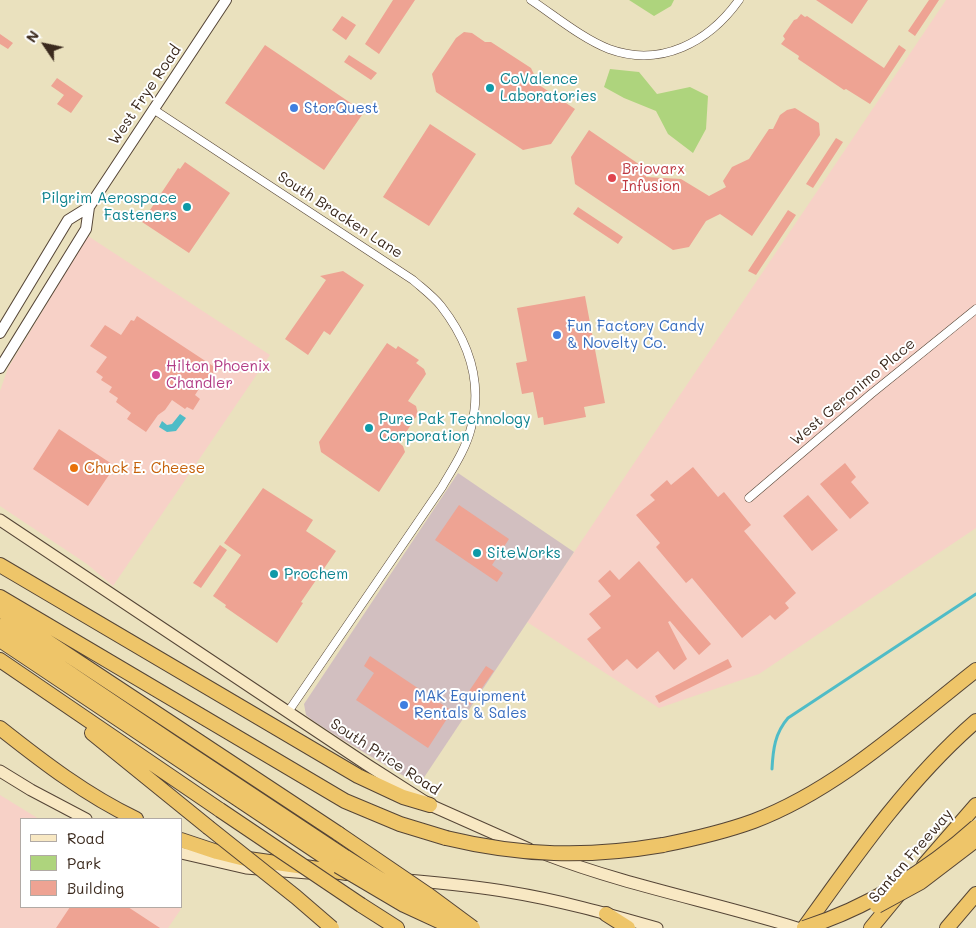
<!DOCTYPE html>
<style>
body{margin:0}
#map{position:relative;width:976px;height:928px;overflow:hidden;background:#eae1be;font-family:Mali,sans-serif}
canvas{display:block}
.legend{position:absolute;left:20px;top:818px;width:162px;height:90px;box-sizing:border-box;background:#fff;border:1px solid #b1aaa5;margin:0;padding:6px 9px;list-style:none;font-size:15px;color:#3b2a1e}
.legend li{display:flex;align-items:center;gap:10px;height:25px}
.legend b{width:25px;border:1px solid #b1aaa5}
.north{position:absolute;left:20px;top:20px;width:50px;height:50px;-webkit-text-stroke:4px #fff;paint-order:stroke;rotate:304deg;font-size:14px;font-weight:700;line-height:20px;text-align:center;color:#3b2a1e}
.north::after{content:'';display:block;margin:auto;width:18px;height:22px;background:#3b2a1e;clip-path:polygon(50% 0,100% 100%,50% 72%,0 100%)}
</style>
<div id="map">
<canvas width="976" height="928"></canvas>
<ul class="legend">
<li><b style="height:6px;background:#f8e8c3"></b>Road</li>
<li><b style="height:14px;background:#aed47d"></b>Park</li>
<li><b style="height:14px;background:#eea393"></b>Building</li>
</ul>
<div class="north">N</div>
</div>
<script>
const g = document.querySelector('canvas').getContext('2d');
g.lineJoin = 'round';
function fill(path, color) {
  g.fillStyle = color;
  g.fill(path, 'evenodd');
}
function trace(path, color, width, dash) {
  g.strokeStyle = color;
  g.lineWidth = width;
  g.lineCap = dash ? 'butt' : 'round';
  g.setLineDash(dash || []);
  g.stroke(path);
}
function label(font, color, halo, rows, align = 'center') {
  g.font = font + ' Mali,sans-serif';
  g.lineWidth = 4;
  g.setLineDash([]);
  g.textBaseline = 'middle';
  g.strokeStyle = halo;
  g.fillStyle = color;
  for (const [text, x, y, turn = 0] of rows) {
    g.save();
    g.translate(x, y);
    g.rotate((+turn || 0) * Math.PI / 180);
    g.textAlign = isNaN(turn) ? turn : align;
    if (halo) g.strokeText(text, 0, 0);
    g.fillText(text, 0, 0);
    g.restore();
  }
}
fill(new Path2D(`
 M946 0H976V528L759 674 659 708 527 622Z
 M88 236 270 355 113 586 87 564 0 506V391L8 368Z
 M0 795 39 819H21V907H177L181 909 168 928H0Z`), '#f7d1c7');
fill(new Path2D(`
 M458 473 574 552 419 785 343 740 312 720 306 715 304 704Z`), '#d2bfc0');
fill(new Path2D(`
 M629 0H674L671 6 654 16Z
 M610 69 639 72 657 94 690 87 708 96 706 129 693 153 668 134 656 111 624 98 604 87Z`), '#aed47d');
fill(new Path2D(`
 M180 414 186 418 176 431 167 432 159 427 162 421 167 425 172 424Z`), '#4fbcc7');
trace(new Path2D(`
 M772 769C773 749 775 733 788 718L976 594`), '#4fbcc7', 3);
fill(new Path2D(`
 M393 0H415L379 54 365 44Z
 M816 0H868L852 24Z
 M929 0H939L915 36 908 31Z
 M801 14 805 17 807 16 884 68 899 45 906 50 870 104 846 89 844 90 798 59 799 56 781 44 785 39 783 36 794 20 797 19Z
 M342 16 356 25 346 40 332 30Z
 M464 32 472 33 485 42H491L531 68 539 85 575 109 551 144 523 150 436 92 432 74 456 38Z
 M0 34 13 43 8 49 0 44Z
 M265 45 364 112 324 170 225 103Z
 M349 55 377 73 371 80 344 62Z
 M57 78 83 96 71 113 57 104 64 95 51 86Z
 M795 108 819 123 820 135 752 236 720 214 706 221 689 247 673 250 575 184 571 157 589 130 646 169V177L681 179 709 196 726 187 723 181 732 167 749 159 769 129H773L780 115 787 110Z
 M430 124 476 154 429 226 383 197Z
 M836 138 843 142 813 188 806 184Z
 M185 162 230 193 189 253 142 222 178 168 180 169Z
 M578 207 623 237 618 244 573 214Z
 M788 210 796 215 756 275 748 271Z
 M343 271 364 285 330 335 324 331 308 355 285 339 326 280 320 276Z
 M585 296 605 403 584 407 586 417 544 425 543 417 538 418 533 392 522 394 516 363 527 361 517 308Z
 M137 316 216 368 206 383 204 381 195 395 200 399 193 410 187 407 185 409 172 400 165 410 158 415 146 432 127 419 131 413 116 402 118 398 109 392 112 387 101 380 103 377 96 372 107 357 90 346 105 325 121 335 131 320 134 321Z
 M387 343 396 349 398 346 419 360 416 363 424 369 426 374 408 401 416 406 418 414 399 443 403 446 405 452 379 492 321 452 319 442Z
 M59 429 115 466 88 506 33 469Z
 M845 463 856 477 851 482 869 503 850 519 820 484Z
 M693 467 718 497 724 492 751 525 744 531 796 593 785 603 789 608 775 620 770 615 742 638 692 578 686 583 656 547 660 543 636 515 655 500 650 495 667 480 671 485Z
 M263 488 313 520 306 531 336 551 301 602 303 603 277 643 225 607 226 605 213 596 241 555 224 543Z
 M808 495 838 530 812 551 783 516Z
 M459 505 509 539 492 565 503 573 497 582 435 540Z
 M220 545 227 550 201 588 193 583Z
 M639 561 711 644 699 655 670 621 668 622 687 659 674 670 658 651 637 669 627 659 613 671 587 639 601 628 589 614 611 596 598 581 610 570 619 580Z
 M370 656 452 711 428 748 356 700 374 673 364 666Z
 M728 659 732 667 659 703 655 696Z
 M486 666 494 671 470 705 463 700Z
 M70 907H128L160 928H56Z`), '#eea393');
const minor = new Path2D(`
 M531 0C555 16 583 39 609 49 661 68 709 42 739 0
 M153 109 413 280C422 288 433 296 441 306 469 342 483 383 471 428 466 449 453 468 442 487L288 712
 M749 498 871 394 976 309`);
const tertiary = new Path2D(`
 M0 333 68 220 89 207
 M0 368 86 229 89 207 226 0`);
const secondary = new Path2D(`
 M0 520 366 764 430 805 529 849
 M0 771 31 790 86 819
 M181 853 246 868 308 873
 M547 855C628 886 714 902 797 928
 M407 880C441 883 475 886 509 892 559 900 608 914 657 928`);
const motorway = new Path2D(`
 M0 565 358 776 403 797 430 805
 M0 597 345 801 400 824 446 838
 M0 610 339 834
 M0 626 172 742 347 858
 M0 640 338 866
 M0 660 220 810
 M0 728C43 762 86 795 136 819
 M92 733 208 827
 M181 840 217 852 241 858 347 873
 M663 845C693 839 724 832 754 821 838 789 907 724 976 670
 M924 865 976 805
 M361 905 397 928
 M606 914 628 928
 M804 928C856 855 908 780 976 721
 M871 928 899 894
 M947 928 976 894`);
trace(minor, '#554536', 9);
trace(tertiary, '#554536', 12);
trace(secondary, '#554536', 13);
trace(motorway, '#554536', 16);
trace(minor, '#fff', 8);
trace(tertiary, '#fff', 10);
trace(secondary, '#f8e8c3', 11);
trace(motorway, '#eec569', 14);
const motorwayBridge = new Path2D(`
 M220 810 361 905
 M208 827 296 897 332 928
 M339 834 427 894 473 928
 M446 838C521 856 587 858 663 845
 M347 858 405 895 445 913
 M338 866 404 905 454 928
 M877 906 921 882 976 840
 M804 928C867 908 927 871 976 827`);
trace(motorwayBridge, '#554536', 16, []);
trace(motorwayBridge, '#eec569', 14);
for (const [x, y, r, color] of [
 [490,88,5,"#0f9aa8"],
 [294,108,5,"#3f7fe0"],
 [612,178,5,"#e0444e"],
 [187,207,5,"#0f9aa8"],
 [557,335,5,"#3f7fe0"],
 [156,375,5,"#d1479c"],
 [369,428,5,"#0f9aa8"],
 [74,468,5,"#e8710a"],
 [477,553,5,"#0f9aa8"],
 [274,574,5,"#0f9aa8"],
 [404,705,5,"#3f7fe0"]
]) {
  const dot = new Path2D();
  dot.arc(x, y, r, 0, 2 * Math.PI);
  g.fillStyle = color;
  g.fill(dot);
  trace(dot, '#fff', 2);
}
label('15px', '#0d838f', '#fff', [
 ["CoValence",500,79],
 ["Laboratories",500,96],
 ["Pilgrim Aerospace",177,198,"right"],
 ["Fasteners",177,215,"right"],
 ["Pure Pak Technology",379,419],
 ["Corporation",379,436],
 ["SiteWorks",487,553],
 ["Prochem",284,574]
], 'left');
label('15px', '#3b2a1e', '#fff', [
 ["West Frye Road",145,95,-56],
 ["South Bracken Lane",340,215,33],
 ["West Geronimo Place",853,392,-40],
 ["South Price Road",385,757,33],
 ["Santan Freeway",911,856,-49]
]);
label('15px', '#366cbe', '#fff', [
 ["StorQuest",304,108],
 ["Fun Factory Candy",567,326],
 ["& Novelty Co.",567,343],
 ["MAK Equipment",414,696],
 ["Rentals & Sales",414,713]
], 'left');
label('15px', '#be3a42', '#fff', [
 ["Briovarx",622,169],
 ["Infusion",622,186]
], 'left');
label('15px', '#b23c85', '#fff', [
 ["Hilton Phoenix",166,366],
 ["Chandler",166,383]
], 'left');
label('15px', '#c56008', '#fff', [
 ["Chuck E. Cheese",84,468]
], 'left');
</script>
